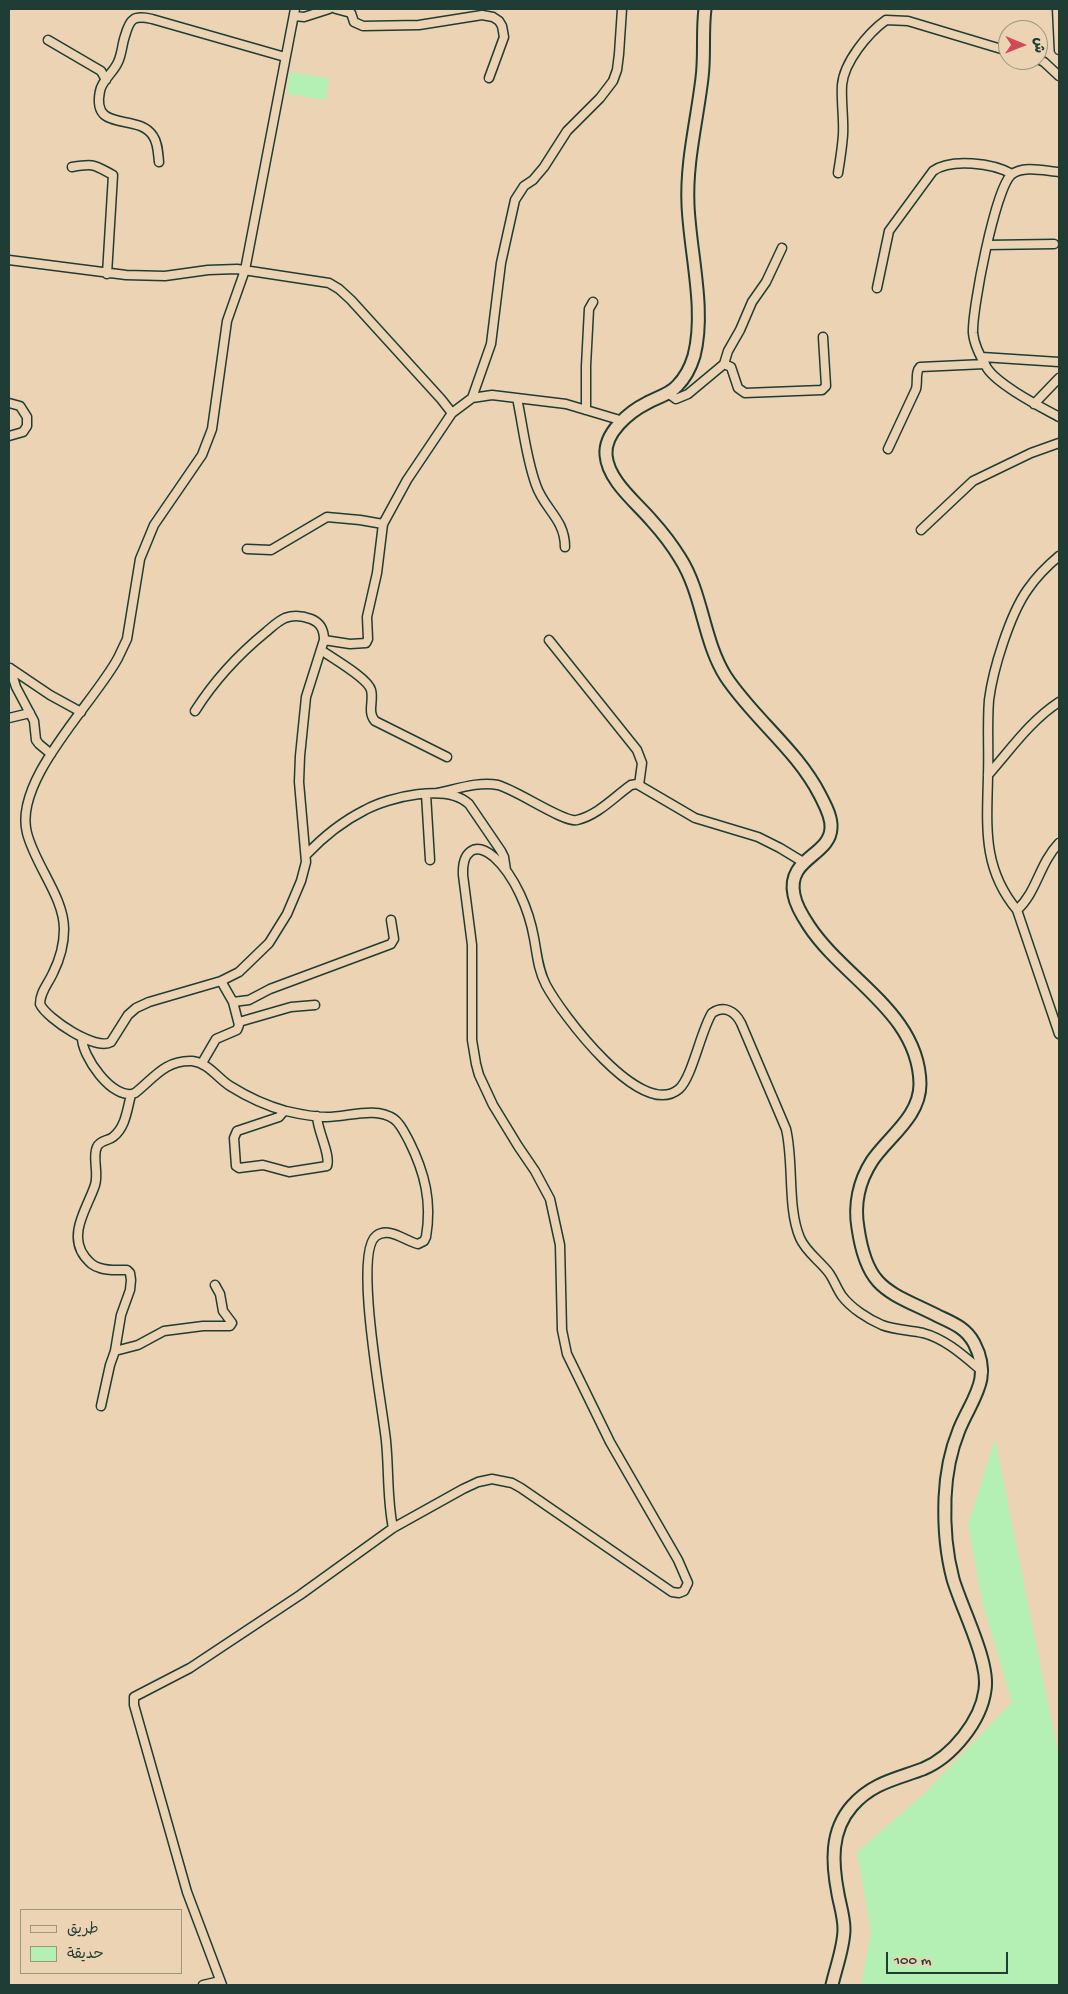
<!DOCTYPE html>
<meta charset="utf-8">
<style>
body{margin:0}
#map{position:relative;width:1068px;height:1994px;overflow:hidden;background:#ebd3b3;font-family:"Gochi Hand","Playpen Sans Arabic",sans-serif}
canvas{display:block}
.frame{position:absolute;inset:0;border:10px solid #1f3d34;pointer-events:none}
.legend{position:absolute;left:20px;top:1909px;width:162px;height:65px;box-sizing:border-box;background:#ebd3b3;border:1px solid #999780;margin:0;padding:6px 9px;list-style:none;font-size:15px;color:#1f3d34}
.legend li{display:flex;align-items:center;gap:10px;height:25px}
.legend b{width:25px;border:1px solid #999780}
.north{position:absolute;left:998px;top:20px;width:50px;height:50px;box-sizing:border-box;background:#ebd3b3;border:1px solid #999780;border-radius:50%;rotate:91deg;font-size:14px;font-weight:700;line-height:20px;text-align:center;color:#1f3d34}
.north::after{content:'';display:block;margin:auto;width:18px;height:22px;background:#d1495b;clip-path:polygon(50% 0,100% 100%,50% 72%,0 100%)}
.scale{position:absolute;left:886px;top:1952px;width:122px;height:22px;box-sizing:border-box;border:2px solid #1f3d34;border-top:0;padding-left:6px;font-size:15px;line-height:18px;white-space:nowrap;color:#1f3d34;-webkit-text-stroke:4px #ebd3b3;paint-order:stroke}
</style>
<div id="map">
<canvas width="1068" height="1994"></canvas>
<div class="frame"></div>
<ul class="legend">
<li><b style="height:6px;background:#ebd3b3"></b>طريق</li>
<li><b style="height:14px;background:#b4efb4"></b>حديقة</li>
</ul>
<div class="north">ش</div>
<div class="scale">100 m</div>
</div>
<script>
const g = document.querySelector('canvas').getContext('2d');
g.lineJoin = 'round';
function fill(path, color) {
  g.fillStyle = color;
  g.fill(path, 'evenodd');
}
function trace(path, color, width, dash) {
  g.strokeStyle = color;
  g.lineWidth = width;
  g.lineCap = dash ? 'butt' : 'round';
  g.setLineDash(dash || []);
  g.stroke(path);
}
fill(new Path2D(`
 M290 72 329 78 326 100 287 94Z
 M995 1439 1059 1759V1985H861L871 1932 857 1852 923 1795 1012 1702 982 1601 968 1525Z`), '#b4efb4');
const street = new Path2D(`
 M336 9 351 13 354 22 363 26 419 25 482 15 493 17 499 21 502 26 504 37 489 78
 M1057 9 1059 50
 M294 16 304 17 329 9
 M48 40 101 71 106 80
 M1038 59 1044 62 1059 76
 M159 162C158 153 158 143 153 136 138 112 91 134 100 91 102 80 114 72 118 62 122 54 122 44 125 36 130 18 134 15 152 19L285 57
 M72 167C95 163 94 165 113 175L107 274
 M1059 172C1045 171 1023 165 1011 175 995 190 972 309 973 333 974 345 981 358 987 368 998 385 1041 407 1059 417
 M838 173C840 161 842 148 843 135 844 119 841 102 842 85 844 62 868 33 886 20L908 21 1008 51
 M987 245 1054 244
 M9 260 126 275 165 276 208 270 237 269 329 283 339 289 351 300 441 399 452 413 407 480 383 524 377 573 367 617 368 639 366 643 350 644 324 640
 M877 288 889 231 933 171C951 158 993 163 1012 174
 M982 357 1059 362
 M724 364 728 351 740 330 752 302 766 282 782 248
 M668 393 676 399 688 394 724 364 731 367 738 388 745 393 822 390 826 386 823 337
 M472 398 491 344 501 263 515 200 524 186 533 180 544 167 567 131 600 98 613 81 617 70 619 54 622 9
 M517 398C523 426 526 458 536 485 544 509 565 519 565 547
 M9 403 20 406 27 417V426L23 432 9 436
 M1034 404 1059 378
 M586 410V366L589 309 593 302
 M452 413 472 398 492 395 566 404 623 421
 M888 449 916 389C918 382 915 372 920 367L985 364
 M921 530 973 481 1031 453 1059 443
 M247 549 271 550 327 517 360 520 383 524
 M1059 556C1047 566 1037 576 1028 589 1010 614 993 669 989 700 987 725 989 751 988 776 987 826 982 868 1017 910L1059 1034
 M549 640 637 750 642 763 639 785
 M321 650C332 658 368 678 371 690 374 701 367 712 375 721L447 757
 M10 668 16 687 34 721 36 740 39 744 51 754
 M10 668 50 695 81 712
 M195 711C214 681 239 654 266 632 272 627 278 621 285 618 293 615 303 616 311 619 321 623 324 630 324 640L306 697 300 756 299 782 306 862 301 881 287 914 269 943 239 972 221 981 149 1002 136 1008 128 1015 111 1042C96 1051 47 1019 40 1004 40 992 48 984 53 973 60 959 64 944 64 929 64 897 35 865 27 833 13 780 94 703 118 658L127 639 140 559 154 525 202 455 212 429 227 321 245 270 295 9
 M9 718 30 713
 M988 775C1011 749 1030 721 1059 702
 M438 793C457 789 479 781 498 785 517 790 564 823 577 820 598 815 614 797 631 785L637 784 695 818 758 837 780 848 803 862
 M426 794 430 860
 M306 855C323 837 343 821 365 810 389 797 447 783 469 804L501 851 504 857 506 870
 M1017 910C1037 892 1039 864 1059 843
 M233 1002 249 1000 270 989 391 944 394 939 391 920
 M239 1022 291 1007 315 1005
 M82 1037C81 1055 113 1102 135 1093 154 1078 165 1060 192 1061 209 1063 217 1078 230 1086 246 1096 267 1106 286 1111 299 1114 313 1117 327 1117 348 1117 376 1106 394 1119 401 1124 405 1134 409 1141 425 1173 432 1202 426 1237L424 1241 418 1244C405 1241 389 1226 376 1236 353 1253 383 1409 386 1441 389 1470 387 1499 393 1528
 M202 1063 216 1039 237 1030 239 1025 233 1002 221 981
 M284 1111 279 1117 237 1131 234 1138 236 1166 239 1168 263 1165 289 1172 327 1166C331 1155 317 1130 317 1116
 M115 1351 138 1345 164 1331 203 1326H230L232 1323 223 1311 220 1294 215 1285
 M101 1406 110 1365 115 1351 121 1315 130 1290 131 1280 130 1273 127 1270C118 1270 108 1271 100 1268 93 1266 90 1263 85 1257 67 1234 88 1207 95 1185 99 1172 92 1157 97 1147 100 1140 108 1141 113 1137 126 1127 127 1109 131 1095
 M203 1985 220 1981
 M222 1985 187 1892 134 1705V1697L190 1668 300 1595 393 1528 463 1489 478 1482 492 1479 512 1483 521 1488 672 1592 679 1593 684 1591 688 1583 678 1560 610 1442 567 1354 562 1330 560 1245 550 1199 535 1171 518 1146 493 1105 479 1075 476 1064 472 1040V945L463 875C462 853 474 840 494 857 515 876 529 910 534 938 537 954 538 970 546 985 561 1013 641 1121 679 1089 692 1078 701 1030 712 1013 724 1005 735 1011 741 1023L786 1129C794 1162 787 1208 800 1238 806 1252 820 1261 829 1273 834 1280 837 1289 842 1296 851 1308 868 1319 882 1325 895 1330 909 1330 923 1333 946 1339 965 1357 983 1372`);
const secondary = new Path2D(`
 M705 9C702 32 705 55 702 78 697 121 686 162 688 205 690 253 706 310 694 356 691 366 685 378 677 386 669 395 657 397 647 403 629 412 604 433 606 455 608 481 637 503 652 521 662 532 672 545 680 558 703 594 703 641 726 677 754 719 797 750 820 795 825 805 832 817 831 828 830 856 786 858 794 895 796 906 803 917 809 926 844 979 919 1013 920 1084 920 1117 888 1137 872 1161 859 1181 854 1205 858 1228 867 1290 888 1291 938 1316 953 1323 966 1328 974 1343 993 1379 972 1398 959 1430 950 1452 946 1474 945 1498 944 1525 946 1553 953 1579 961 1607 990 1662 985 1690 981 1721 952 1757 923 1769 896 1779 872 1783 852 1806 830 1831 832 1863 838 1894 840 1905 844 1917 844 1929 844 1947 836 1967 832 1985`);
trace(street, '#1f3d34', 11);
trace(secondary, '#1f3d34', 15);
trace(street, '#ebd3b3', 8);
trace(secondary, '#ebd3b3', 11);
</script>
